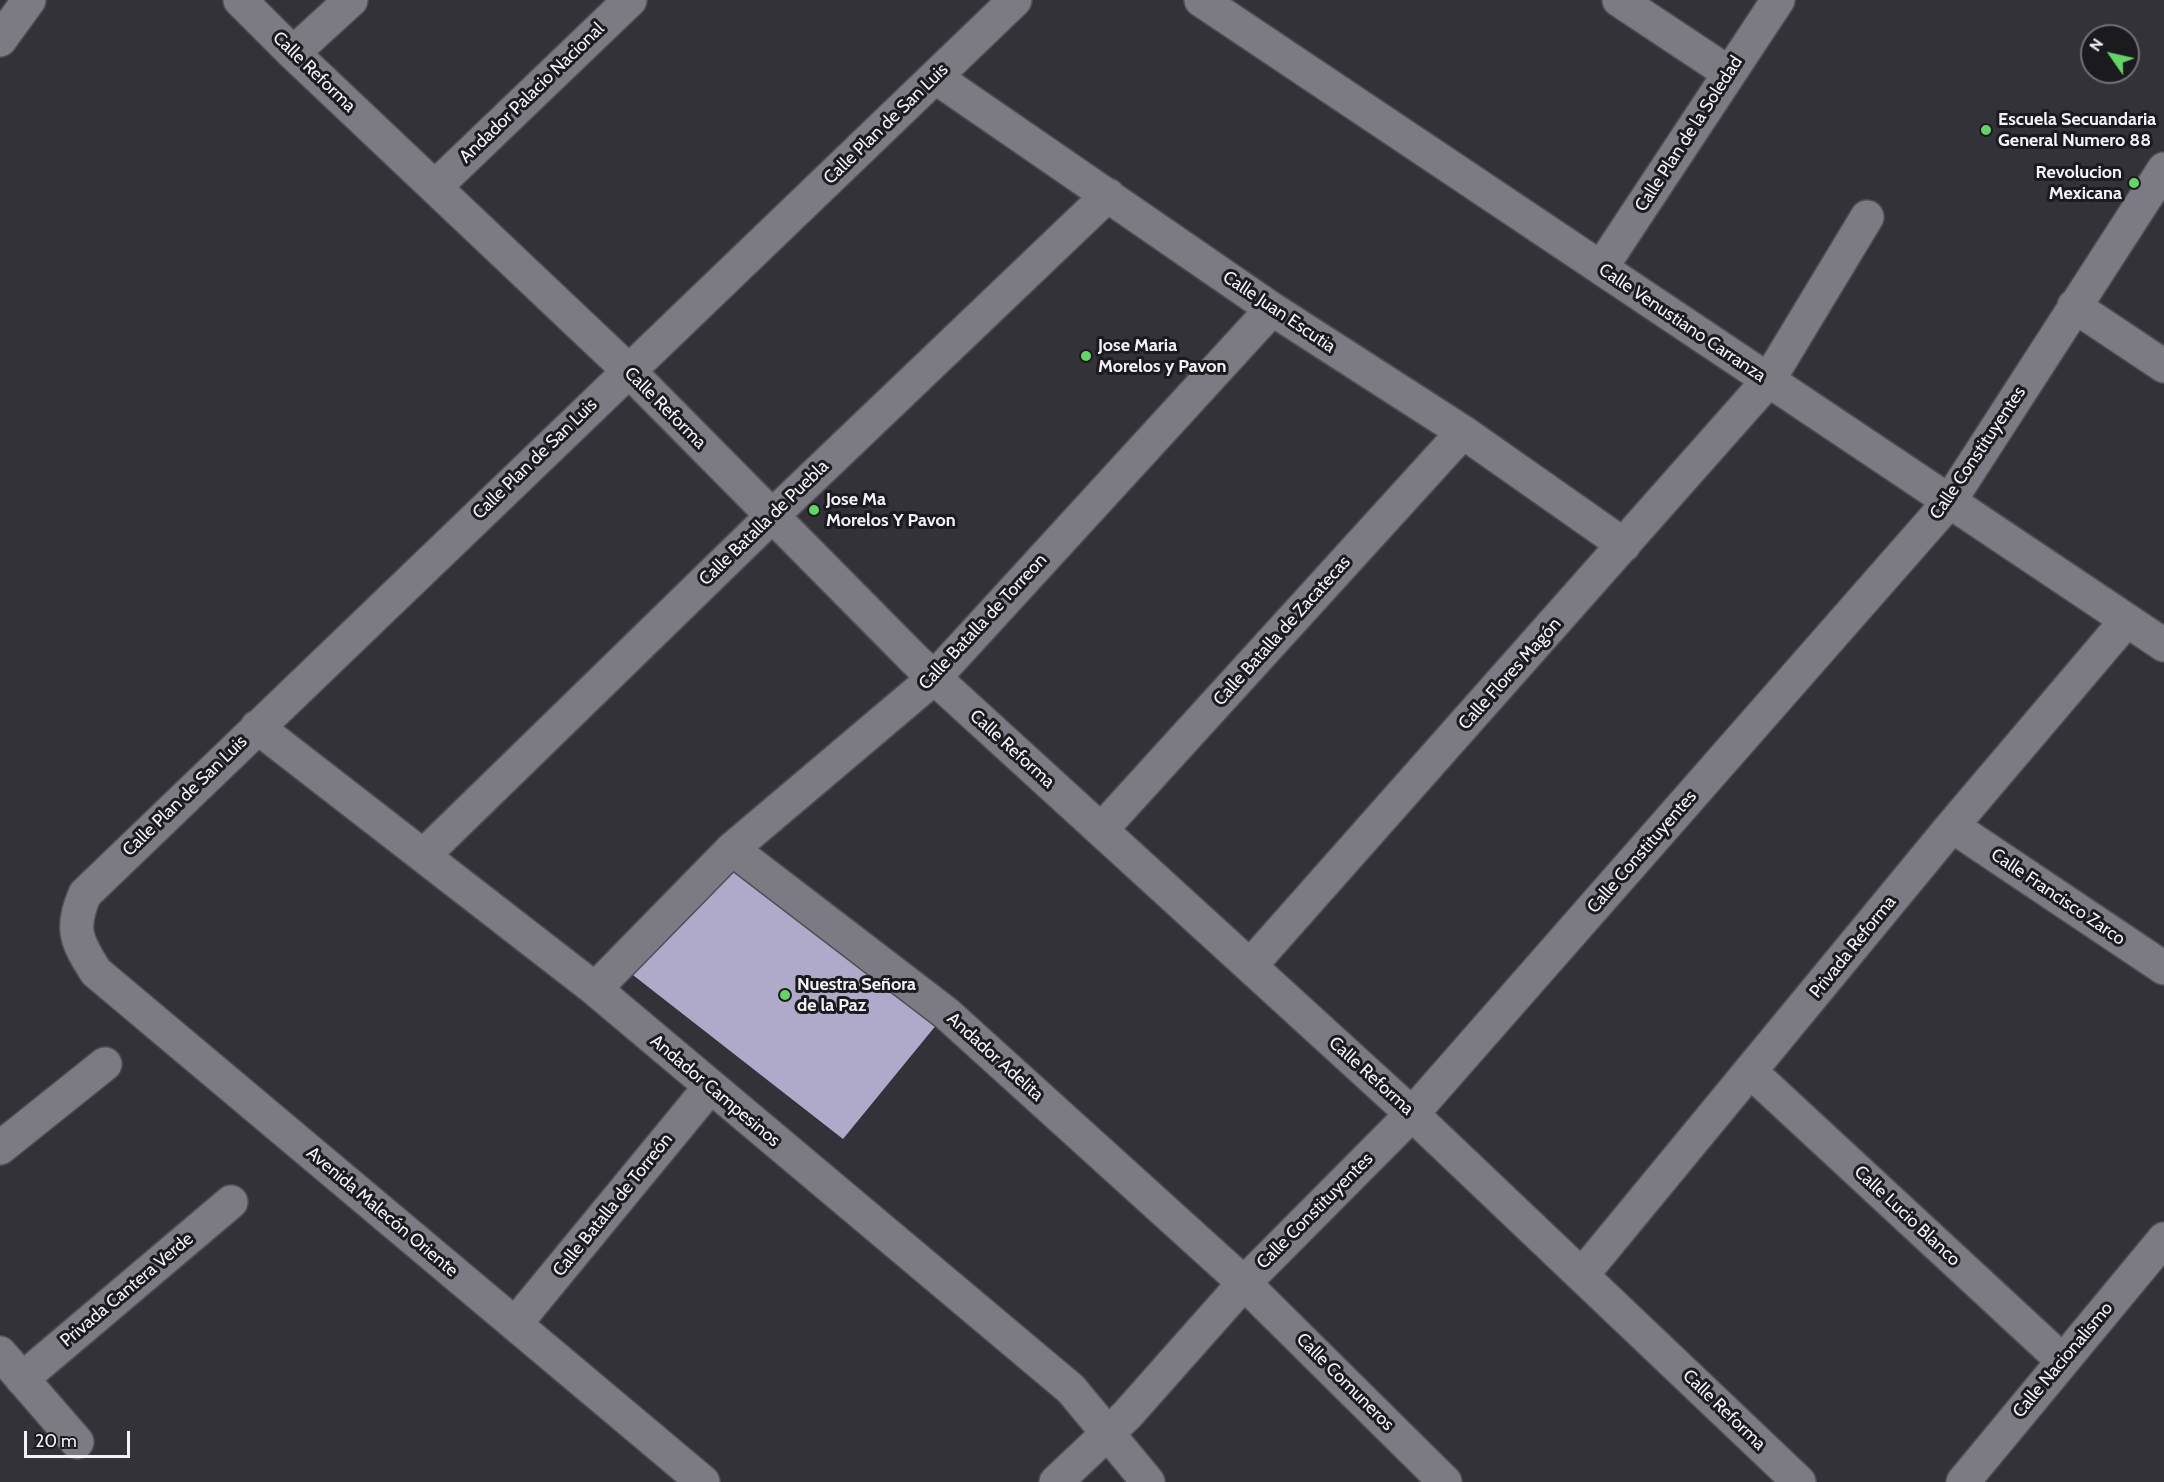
<!DOCTYPE html>
<meta charset="utf-8">
<style>
body{margin:0}
#map{position:relative;width:2164px;height:1482px;overflow:hidden;background:#333239;font-family:Cabin,sans-serif}
canvas{display:block}
.north{position:absolute;left:2080px;top:24px;width:60px;height:60px;box-sizing:border-box;background:#1b1a1e;border:2px solid #717075;border-radius:50%;rotate:304deg;font-size:16px;font-weight:700;line-height:24px;text-align:center;color:#f3f2f7}
.north::after{content:'';display:block;margin:auto;width:21px;height:27px;background:#64d468;clip-path:polygon(50% 0,100% 100%,50% 72%,0 100%)}
.scale{position:absolute;left:24px;top:1431px;width:106px;height:27px;box-sizing:border-box;border:3px solid #f3f2f7;border-top:0;padding-left:8px;font-size:18px;line-height:21px;white-space:nowrap;color:#f3f2f7;-webkit-text-stroke:4px #1b1a1e;paint-order:stroke}
</style>
<div id="map">
<canvas width="2164" height="1482"></canvas>
<div class="north">N</div>
<div class="scale">20 m</div>
</div>
<script>
const g = document.querySelector('canvas').getContext('2d');
g.lineJoin = 'round';
function fill(path, color) {
  g.fillStyle = color;
  g.fill(path, 'evenodd');
}
function trace(path, color, width, dash) {
  g.strokeStyle = color;
  g.lineWidth = width;
  g.lineCap = dash ? 'butt' : 'round';
  g.setLineDash(dash || []);
  g.stroke(path);
}
function label(font, color, halo, rows, align = 'center') {
  g.font = font + ' Cabin,sans-serif';
  g.lineWidth = 6;
  g.setLineDash([]);
  g.textBaseline = 'middle';
  g.strokeStyle = halo;
  g.fillStyle = color;
  for (const [text, x, y, turn = 0] of rows) {
    g.save();
    g.translate(x, y);
    g.rotate((+turn || 0) * Math.PI / 180);
    g.textAlign = isNaN(turn) ? turn : align;
    if (halo) g.strokeText(text, 0, 0);
    g.fillText(text, 0, 0);
    g.restore();
  }
}
fill(new Path2D(`
 M731 860 942 1018 843 1139 629 972Z`), '#afaac9');
const minor = new Path2D(`
 M240 0 293 53 628 370 916 661 1412 1114 1799 1482
 M1201 0 2164 645
 M1619 0 1729 73
 M0 40 29 0
 M293 53 351 0
 M935 77 1272 309 1463 432 1624 545
 M435 187 630 0
 M1601 268 1778 0
 M2074 306 2164 366
 M257 727 595 989 1071 1389 1148 1482
 M1952 826 2164 968
 M1101 830 1463 432
 M732 849 946 1013 1244 1283 1445 1482
 M424 855 772 516 1108 195
 M1250 966 1768 381 1867 217
 M595 989 732 849 934 678 1272 309
 M1750 1071 2063 1361
 M0 1148 105 1064
 M1582 1275 1952 826 2126 621
 M516 1323 710 1087
 M0 1353 77 1442
 M22 1379 231 1202
 M703 1482 96 972C76 941 70 928 85 894L1015 0
 M1056 1482 1127 1415 1244 1283 1412 1114 1949 502 2164 169
 M1963 1482 2164 1239`);
trace(minor, '#4f4e54', 36);
trace(minor, '#7c7b84', 33);
for (const [x, y, r, color] of [
 [1986,130,6,"#64d468"],
 [2134,183,6,"#64d468"],
 [1086,356,6,"#64d468"],
 [814,510,6,"#64d468"],
 [785,995,6,"#64d468"]
]) {
  const dot = new Path2D();
  dot.arc(x, y, r, 0, 2 * Math.PI);
  g.fillStyle = color;
  g.fill(dot);
  trace(dot, '#1b1a1e', 2);
}
label('18px', '#f3f2f7', '#1b1a1e', [
 ["Calle Reforma",314,72,44],
 ["Andador Palacio Nacional",532,93,-44],
 ["Calle Plan de San Luis",886,124,-44],
 ["Calle Plan de la Soledad",1689,134,-57],
 ["Calle Juan Escutia",1279,312,34],
 ["Calle Venustiano Carranza",1682,323,34],
 ["Calle Reforma",665,408,45],
 ["Calle Constituyentes",1978,453,-56],
 ["Calle Plan de San Luis",535,459,-44],
 ["Calle Batalla de Puebla",764,523,-44],
 ["Calle Batalla de Torreon",983,622,-47],
 ["Calle Batalla de Zacatecas",1282,631,-48],
 ["Calle Flores Magón",1510,674,-48],
 ["Calle Reforma",1012,749,42],
 ["Calle Plan de San Luis",185,796,-44],
 ["Calle Constituyentes",1642,852,-49],
 ["Calle Francisco Zarco",2058,897,34],
 ["Privada Reforma",1853,947,-51],
 ["Andador Adelita",995,1057,42],
 ["Calle Reforma",1371,1076,42],
 ["Andador Campesinos",715,1091,40],
 ["Calle Batalla de Torreón",613,1205,-51],
 ["Calle Constituyentes",1315,1211,-45],
 ["Avenida Malecón Oriente",382,1212,40],
 ["Calle Lucio Blanco",1907,1216,43],
 ["Privada Cantera Verde",127,1290,-40],
 ["Calle Nacionalismo",2063,1360,-50],
 ["Calle Comuneros",1345,1382,45],
 ["Calle Reforma",1724,1410,44]
]);
label('bold 18px', '#f3f2f7', '#1b1a1e', [
 ["Escuela Secuandaria",1998,120],
 ["General Numero 88",1998,141],
 ["Revolucion",2122,173,"right"],
 ["Mexicana",2122,194,"right"],
 ["Jose Maria",1098,346],
 ["Morelos y Pavon",1098,367],
 ["Jose Ma",826,500],
 ["Morelos Y Pavon",826,521],
 ["Nuestra Señora",797,985],
 ["de la Paz",797,1006]
], 'left');
</script>
